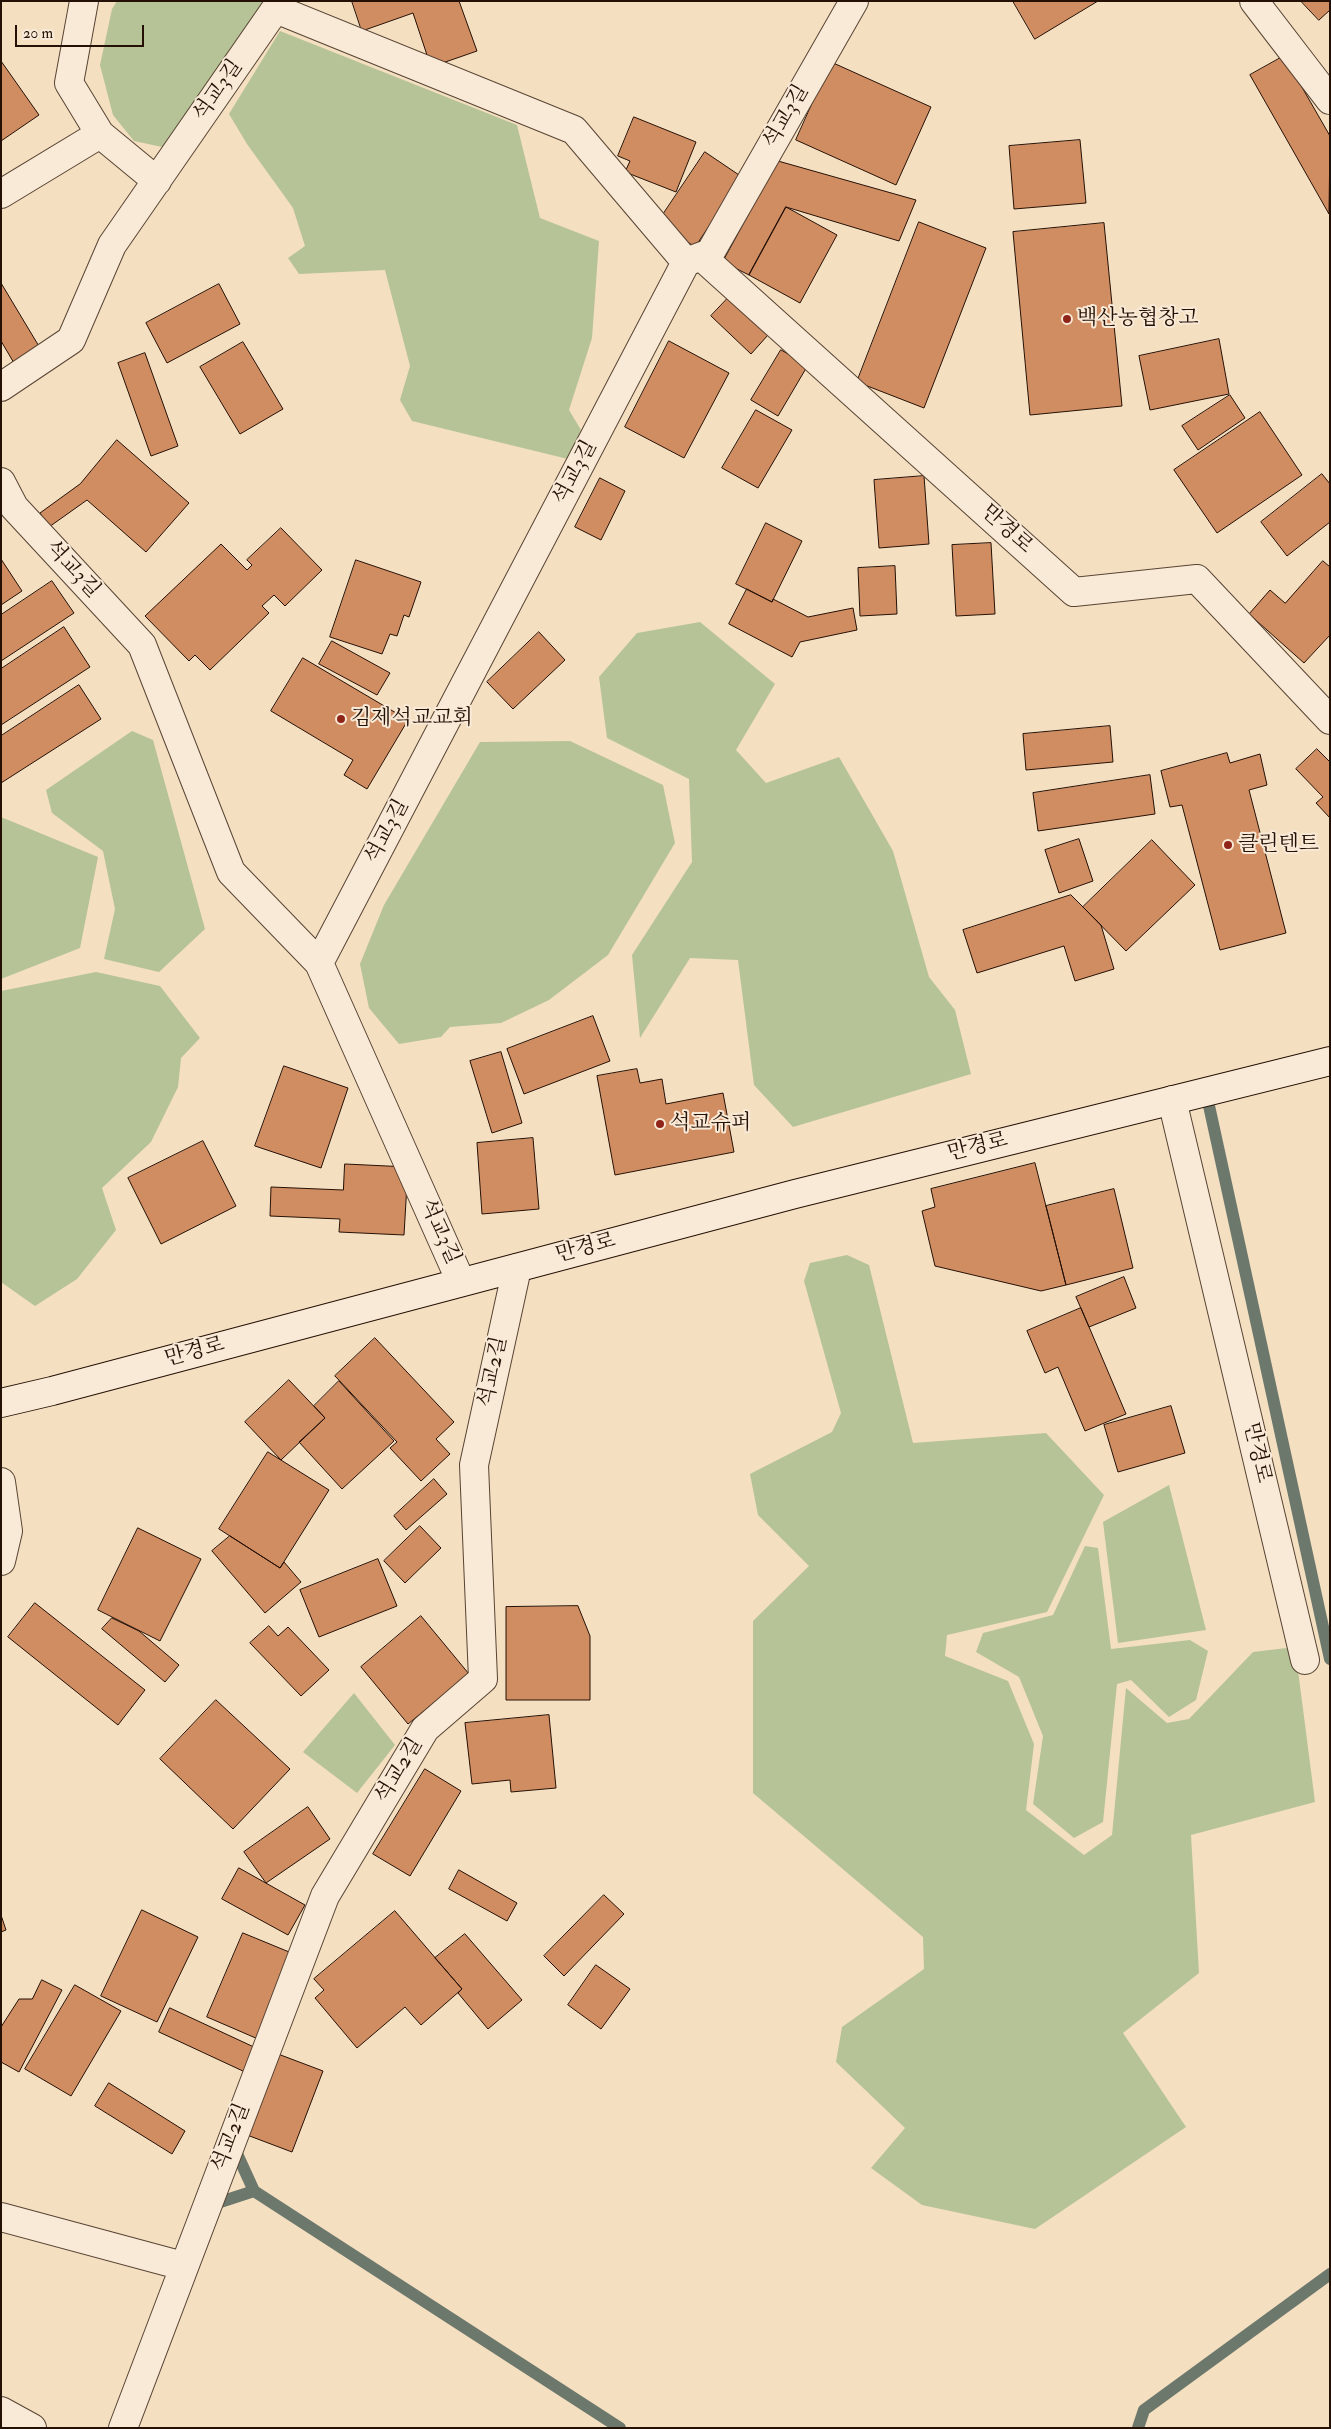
<!DOCTYPE html>
<meta charset="utf-8">
<style>
body{margin:0}
#map{position:relative;width:1331px;height:2429px;overflow:hidden;background:#f4dfc1;font-family:"IM FELL Double Pica",serif}
canvas{display:block}
.frame{position:absolute;inset:0;border:2px solid #251005;pointer-events:none}
.scale{position:absolute;left:15px;top:25px;width:129px;height:22px;box-sizing:border-box;border:2px solid #251005;border-top:0;padding-left:6px;font-size:15px;line-height:18px;white-space:nowrap;color:#251005;-webkit-text-stroke:4px #f8ead7;paint-order:stroke}
</style>
<div id="map">
<canvas width="1331" height="2429"></canvas>
<div class="frame"></div>
<div class="scale">20 m</div>
</div>
<script>
const g = document.querySelector('canvas').getContext('2d');
g.lineJoin = 'round';
function fill(path, color) {
  g.fillStyle = color;
  g.fill(path, 'evenodd');
}
function trace(path, color, width, dash) {
  g.strokeStyle = color;
  g.lineWidth = width;
  g.lineCap = dash ? 'butt' : 'round';
  g.setLineDash(dash || []);
  g.stroke(path);
}
function label(font, color, halo, rows, align = 'center') {
  g.font = font + ' "IM FELL Double Pica","Noto Serif KR",serif';
  g.lineWidth = 4;
  g.setLineDash([]);
  g.textBaseline = 'middle';
  g.strokeStyle = halo;
  g.fillStyle = color;
  for (const [text, x, y, turn = 0] of rows) {
    g.save();
    g.translate(x, y);
    g.rotate((+turn || 0) * Math.PI / 180);
    g.textAlign = isNaN(turn) ? turn : align;
    if (halo) g.strokeText(text, 0, 0);
    g.fillText(text, 0, 0);
    g.restore();
  }
}
fill(new Path2D(`
 M117 1H266L167 148 134 141 113 115 100 65 112 9Z
 M280 31 517 125 540 218 599 241 592 338 569 410 581 430 568 459 412 421 400 400 410 366 385 270 299 274 288 258 305 246 293 208 247 144 229 114Z
 M700 622 775 684 736 750 766 783 839 757 893 851 929 977 955 1010 971 1074 793 1127 754 1085 738 960 690 958 640 1038 632 955 692 862 689 779 607 738 599 677 637 633Z
 M132 731 153 740 205 929 159 972 104 959 115 909 103 851 52 813 46 790Z
 M570 741 663 785 675 843 608 955 549 1000 501 1023 450 1027 441 1037 399 1044 369 1008 360 964 384 905 480 742Z
 M1 817 98 857 80 948 1 979Z
 M96 972 160 986 200 1038 181 1058 178 1087 151 1142 102 1188 116 1230 77 1279 35 1306 1 1282V991Z
 M847 1255 869 1265 913 1443 1046 1433 1104 1495 1047 1612 947 1635 945 1656 1008 1681 1034 1744 1026 1810 1084 1855 1112 1835 1126 1688 1167 1723 1189 1719 1253 1652 1295 1647 1315 1802 1191 1835 1199 1973 1123 2033 1186 2127 1035 2229 922 2205 871 2168 905 2128 836 2062 842 2027 924 1969 923 1937 753 1793V1621L809 1566 758 1515 750 1474 832 1432 841 1413 804 1281 810 1263Z
 M1169 1485 1206 1630 1118 1643 1103 1522Z
 M1085 1546 1098 1548 1111 1649 1190 1640 1208 1651 1196 1700 1169 1717 1131 1680 1117 1684 1103 1822 1074 1838 1033 1804 1043 1736 1019 1677 976 1652 983 1633 1053 1615Z
 M354 1693 395 1745 357 1793 303 1752Z`), '#b6c397');
trace(new Path2D(`
 M1206 1092 1330 1659
 M233 2145 254 2191
 M208 2206 254 2191 620 2428
 M1138 2428 1144 2410 1330 2274`), '#6c786c', 12);
const building = new Path2D(`
 M352 1H459L477 51 431 67 413 13 362 31Z
 M1013 1H1098L1035 39Z
 M1301 1H1330V10L1319 20Z
 M1284 56 1330 136 1329 214 1250 75Z
 M1 61 39 115 1 141Z
 M831 62 931 107 896 185 796 140Z
 M634 117 696 142 676 192 625 172 630 161 618 156Z
 M1080 140 1086 203 1014 209 1009 146Z
 M705 152 742 177 695 247 658 222Z
 M778 161 916 200 899 241 786 207 749 275 723 262Z
 M786 207 837 235 800 303 749 275Z
 M919 222 986 248 924 408 857 382Z
 M1104 223 1122 406 1030 415 1013 232Z
 M1 283 40 348 14 363 1 341Z
 M219 284 240 324 167 363 146 323Z
 M729 297 768 335 751 354 711 316Z
 M1219 339 1229 394 1150 410 1139 356Z
 M669 341 729 373 684 458 625 427Z
 M243 342 283 409 240 434 200 367Z
 M781 350 808 365 778 416 751 400Z
 M145 353 178 446 151 456 118 363Z
 M1230 395 1245 418 1198 450 1182 426Z
 M756 410 792 430 758 488 722 468Z
 M1260 412 1302 475 1217 533 1174 470Z
 M117 440 189 503 146 552 87 500 49 527 40 513 80 484Z
 M1322 474 1330 484V522L1287 556 1261 522Z
 M924 476 929 544 879 548 874 480Z
 M600 478 625 491 601 540 575 527Z
 M766 523 802 541 772 602 736 584Z
 M281 528 322 570 285 606 274 595 262 606 269 613 210 670 195 655 189 661 145 616 221 544 247 570 252 565 247 560Z
 M991 543 995 614 956 616 952 545Z
 M1 559 22 591 1 605Z
 M356 560 421 582 409 617 404 615 397 636 390 634 382 654 330 637Z
 M1323 561 1330 567V635L1304 663 1249 614 1270 590 1285 603Z
 M895 566 897 614 860 616 858 568Z
 M52 581 74 613 1 661V615Z
 M747 589 772 602 773 599 808 617 853 608 857 630 800 642 792 657 729 624Z
 M64 627 90 667 1 725V669Z
 M539 632 565 660 513 709 487 682Z
 M332 641 390 673 377 695 319 664Z
 M303 658 408 720 367 789 344 775 353 760 271 711Z
 M79 685 101 719 1 783V736Z
 M1110 726 1113 762 1026 770 1023 734Z
 M1317 749 1330 762V818L1316 803 1323 797 1296 769Z
 M1227 753 1230 763 1260 754 1267 785 1249 790 1286 933 1220 950 1182 805 1170 807 1161 771Z
 M1150 775 1155 814 1038 831 1033 793Z
 M1079 839 1093 881 1059 893 1045 850Z
 M1152 840 1195 885 1126 951 1083 907Z
 M1071 895 1101 925 1114 969 1075 981 1064 946 977 973 963 930Z
 M593 1016 610 1061 524 1094 507 1049Z
 M501 1052 522 1123 492 1133 470 1061Z
 M284 1066 348 1088 321 1168 255 1146Z
 M637 1069 640 1083 662 1079 666 1104 723 1093 734 1152 615 1175 597 1076Z
 M533 1138 539 1209 482 1214 477 1143Z
 M203 1141 236 1206 161 1244 128 1178Z
 M1035 1163 1066 1285 1041 1291 935 1266 922 1211 935 1207 931 1189Z
 M345 1164 408 1167 404 1235 339 1232 340 1219 270 1216 271 1187 343 1190Z
 M1114 1189 1133 1268 1066 1285 1046 1206Z
 M1124 1277 1136 1308 1089 1327 1076 1297Z
 M1081 1308 1126 1414 1085 1431 1058 1367 1045 1373 1027 1331Z
 M375 1338 454 1422 436 1439 450 1454 421 1481 390 1448 397 1442 335 1376Z
 M289 1380 325 1418 281 1460 245 1422Z
 M339 1381 394 1441 342 1489 299 1442 325 1418 314 1406Z
 M1171 1406 1185 1453 1118 1472 1104 1425Z
 M268 1452 329 1490 280 1568 219 1529Z
 M434 1479 447 1494 406 1530 394 1516Z
 M420 1526 441 1548 405 1583 384 1561Z
 M138 1528 201 1559 160 1641 98 1610Z
 M230 1536 280 1568 284 1562 301 1582 265 1613 212 1551Z
 M378 1559 397 1606 319 1637 300 1590Z
 M35 1603 145 1690 118 1725 8 1637Z
 M578 1606 590 1636V1700H506V1607Z
 M421 1616 469 1674 408 1724 361 1667Z
 M112 1618 139 1631 179 1665 165 1682 102 1629Z
 M269 1626 278 1636 288 1627 329 1670 301 1696 250 1643Z
 M216 1700 290 1769 233 1829 160 1759Z
 M549 1715 556 1788 511 1792 510 1780 472 1784 465 1723Z
 M425 1769 461 1791 410 1876 373 1854Z
 M308 1807 330 1839 266 1883 244 1852Z
 M239 1868 305 1905 288 1935 222 1899Z
 M459 1870 517 1903 507 1921 449 1889Z
 M604 1895 624 1914 564 1976 544 1956Z
 M142 1910 198 1937 157 2022 101 1996Z
 M395 1911 462 1989 421 2025 405 2007 357 2048 315 1998 324 1990 314 1979Z
 M1 1915 6 1930 1 1932Z
 M243 1933 294 1954 258 2039 207 2017Z
 M465 1934 522 2000 488 2029 458 1993 462 1989 435 1958Z
 M596 1965 630 1989 601 2029 568 2005Z
 M42 1980 62 1990 19 2072 1 2062V2027L19 1999H32Z
 M75 1985 121 2011 71 2096 25 2069Z
 M170 2008 256 2048 245 2072 159 2032Z
 M278 2054 323 2071 292 2152 247 2135Z
 M109 2083 185 2131 172 2154 95 2106Z`);
fill(building, '#d18d62');
trace(building, '#251005', 1);
const street = new Path2D(`
 M84 1 69 83 100 134
 M1254 1 1330 100
 M276 9 574 130 686 262
 M1 194 100 134 157 181
 M702 257 1074 592 1197 579 1330 720
 M1 387 71 340 112 245 281 1
 M1 482 14 507 142 645 231 872 319 963
 M1172 1100 1305 1660
 M461 1282 319 963 686 262 710 253 854 1
 M1 1482 8 1531 1 1561
 M1 2217 183 2266
 M1 2411 32 2428
 M123 2428 325 1896 425 1729 483 1679 474 1465 517 1268`);
const secondary = new Path2D(`
 M1 1403 52 1391 795 1194 1330 1061`);
trace(street, '#594434', 30);
trace(secondary, '#251005', 30);
trace(street, '#f8ead7', 28);
trace(secondary, '#f8ead7', 28);
for (const [x, y, r, color] of [
 [1067,319,5,"#8f2418"],
 [341,719,5,"#8f2418"],
 [1228,845,5,"#8f2418"],
 [660,1124,5,"#8f2418"]
]) {
  const dot = new Path2D();
  dot.arc(x, y, r, 0, 2 * Math.PI);
  g.fillStyle = color;
  g.fill(dot);
  trace(dot, '#f8ead7', 2);
}
label('21px', '#251005', '#f8ead7', [
 ["석교3길",219,91,-55],
 ["석교3길",787,117,-60],
 ["석교3길",576,473,-62],
 ["만경로",1006,530,42],
 ["석교3길",72,570,47],
 ["석교3길",388,832,-62],
 ["만경로",978,1148,-14],
 ["석교3길",439,1232,66],
 ["만경로",586,1249,-15],
 ["만경로",195,1353,-15],
 ["석교2길",494,1372,-78],
 ["만경로",1256,1453,77],
 ["석교2길",400,1771,-59],
 ["석교2길",232,2138,-69]
]);
label('21px', '#251005', '#f8ead7', [
 ["백산농협창고",1077,319],
 ["김제석교교회",351,719],
 ["클린텐트",1238,845],
 ["석교슈퍼",670,1124]
], 'left');
</script>
